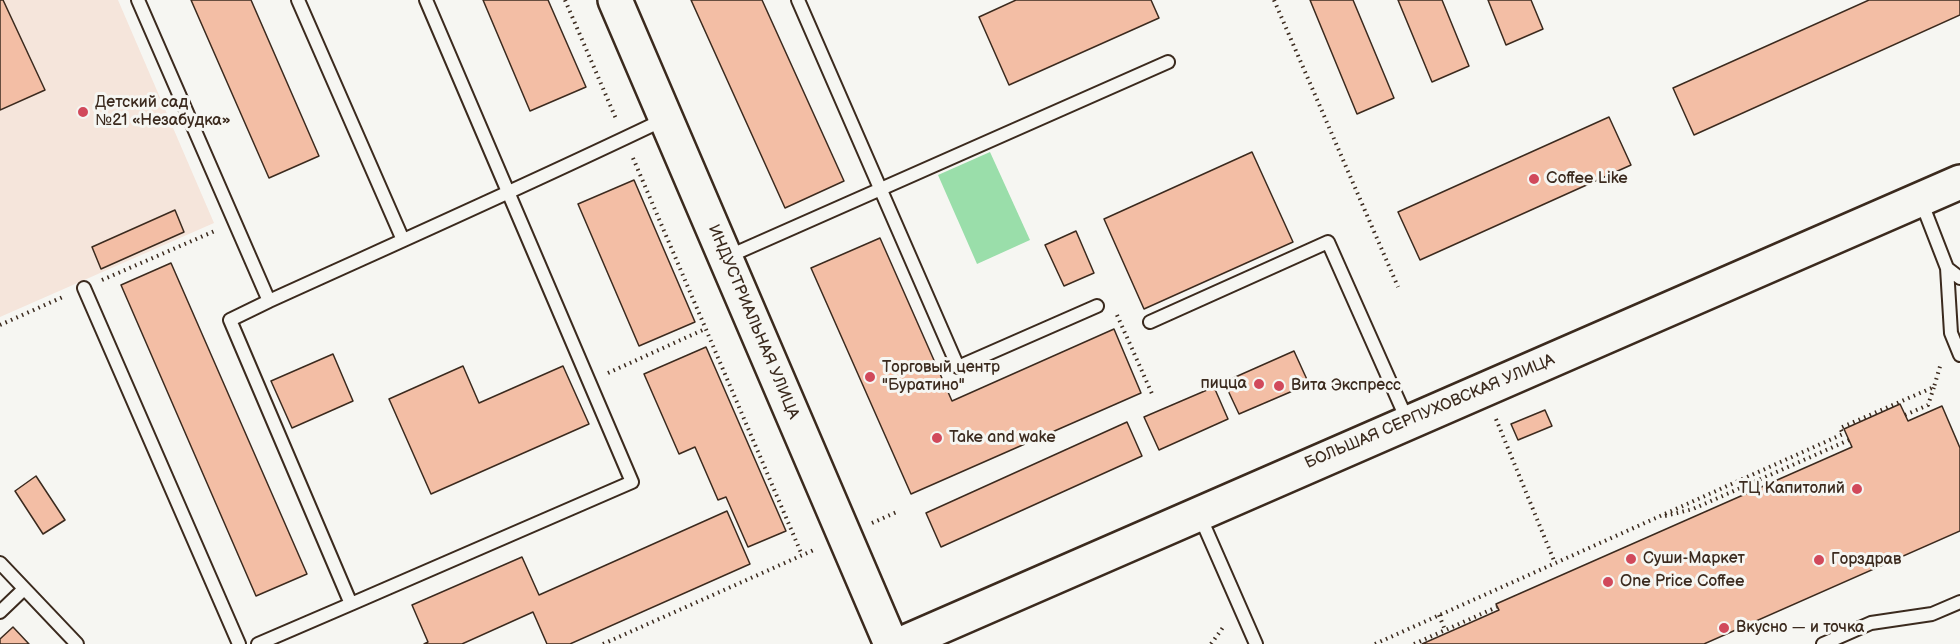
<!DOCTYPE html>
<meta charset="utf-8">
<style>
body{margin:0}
canvas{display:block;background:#f6f6f2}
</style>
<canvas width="1960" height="644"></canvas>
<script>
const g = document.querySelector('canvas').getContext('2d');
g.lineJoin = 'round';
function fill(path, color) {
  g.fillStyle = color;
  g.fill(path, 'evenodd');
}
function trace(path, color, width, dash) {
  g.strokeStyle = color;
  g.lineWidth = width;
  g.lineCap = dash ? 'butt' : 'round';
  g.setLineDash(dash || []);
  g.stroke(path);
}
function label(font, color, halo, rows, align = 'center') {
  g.font = font + ' "Balsamiq Sans",sans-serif';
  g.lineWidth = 6;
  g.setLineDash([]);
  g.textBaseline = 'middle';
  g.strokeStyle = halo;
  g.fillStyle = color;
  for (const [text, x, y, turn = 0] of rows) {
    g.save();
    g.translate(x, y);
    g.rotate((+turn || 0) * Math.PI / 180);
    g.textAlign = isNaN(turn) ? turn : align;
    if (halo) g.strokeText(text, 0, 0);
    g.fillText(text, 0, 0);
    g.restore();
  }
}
fill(new Path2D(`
 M0 0H118L214 223 0 317Z`), '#f5e5db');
fill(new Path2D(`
 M990 152 1030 240 977 264 938 175Z`), '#9adeaa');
const building = new Path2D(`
 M0 0H3L45 90 0 110Z
 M191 0H251L319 156 269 178Z
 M483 0H548L586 87 530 111Z
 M691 0H762L844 181 785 208Z
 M1016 0H1151L1159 18 1009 85 979 17Z
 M1310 0H1353L1394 98 1357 114Z
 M1398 0H1442L1469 66 1432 82Z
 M1488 0H1531L1543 29 1506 45Z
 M1869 0H1960V15L1694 135 1673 88Z
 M1609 117 1631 165 1420 260 1398 212Z
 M1252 152 1293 242 1144 309 1104 219Z
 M634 180 695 322 639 346 578 204Z
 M175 210 184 232 101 269 92 247Z
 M1076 231 1094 273 1064 286 1045 245Z
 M880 238 952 401 1114 329 1141 393 911 494 811 268Z
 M171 263 307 574 256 596 121 285Z
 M706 347 786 531 748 547 726 497 718 500 695 447 679 454 644 374Z
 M1294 351 1309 384 1239 414 1224 382Z
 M333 354 353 401 292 428 271 381Z
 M463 366 479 403 563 366 589 424 431 494 389 399Z
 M1214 387 1228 419 1159 450 1144 417Z
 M1900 404 1908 421 1942 406 1960 448V531L1704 644H1422L1499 610 1496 604 1852 447 1844 429Z
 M1545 410 1552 426 1518 440 1511 424Z
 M1127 422 1142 456 941 547 926 513Z
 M36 476 65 520 43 534 15 491Z
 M727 511 750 564 570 644H547L533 612 462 644H424L428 642 412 605 522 557 539 595Z
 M13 627 29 644H0V639Z`);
fill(building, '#f3bea5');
trace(building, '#3b2a1e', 1.5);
const lane = new Path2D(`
 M138 0 269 301
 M298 0 403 240
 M426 0 632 482 351 604 230 320 269 301C401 241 534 182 665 119
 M798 0 958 367 1097 306
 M1921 201 1947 268 1951 333 1960 355
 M727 257 1168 62
 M1947 268 1960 278
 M84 288 239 644
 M1150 322 1328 242 1408 422
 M1199 514 1256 644
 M0 563 77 644
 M0 612 24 589
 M258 644 351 604
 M1823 644 1871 623 1932 614 1960 602`);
const secondary = new Path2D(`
 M615 0 891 644`);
const primary = new Path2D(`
 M901 644 1960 182`);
trace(lane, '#3b2a1e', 16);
trace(secondary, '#3b2a1e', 38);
trace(primary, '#3b2a1e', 38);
trace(new Path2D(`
 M565 0 617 121
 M1274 0 1398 287
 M633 158 802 555
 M102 280 217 230
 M1117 315 1153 396
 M0 325 65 296
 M608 373 705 329
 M1905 415 1928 405 1934 387
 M1496 419 1555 563
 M1665 516 1693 509 1849 440
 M872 523 899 511
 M1439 615 1445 630
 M603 644 816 549
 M1211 644 1224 626
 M1375 644 1843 434 1840 428 1934 387 1941 363
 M1414 644 1497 607`), '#3b2a1e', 4, [1.5, 4.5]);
trace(lane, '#f6f6f2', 12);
trace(secondary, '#f6f6f2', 33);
trace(primary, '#f6f6f2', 33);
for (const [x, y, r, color] of [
 [83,112,6,"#d1495b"],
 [1534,179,6,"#d1495b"],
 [870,377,6,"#d1495b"],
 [1259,384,6,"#d1495b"],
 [1279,386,6,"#d1495b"],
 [937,438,6,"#d1495b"],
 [1857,489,6,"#d1495b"],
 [1631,559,6,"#d1495b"],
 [1819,560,6,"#d1495b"],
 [1608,582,6,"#d1495b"],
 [1724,628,6,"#d1495b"]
]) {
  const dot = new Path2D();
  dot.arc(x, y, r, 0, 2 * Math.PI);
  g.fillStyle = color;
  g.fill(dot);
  trace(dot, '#f6f6f2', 2);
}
label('16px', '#3b2a1e', '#f6f6f2', [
 ["Детский сад",95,103],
 ["№21 «Незабудка»",95,121],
 ["Coffee Like",1546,179],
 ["Торговый центр",882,368],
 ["\"Буратино\"",882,386],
 ["пицца",1247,384,"right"],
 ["Вита Экспресс",1291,386],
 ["Take and wake",949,438],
 ["ТЦ Капитолий",1845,489,"right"],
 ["Суши-Маркет",1643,559],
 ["Горздрав",1831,560],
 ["One Price Coffee",1620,582],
 ["Вкусно — и точка",1736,628]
], 'left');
label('16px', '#3b2a1e', '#f6f6f2', [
 ["ИНДУСТРИАЛЬНАЯ УЛИЦА",753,322,67],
 ["БОЛЬШАЯ СЕРПУХОВСКАЯ УЛИЦА",1430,412,-23]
]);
</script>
